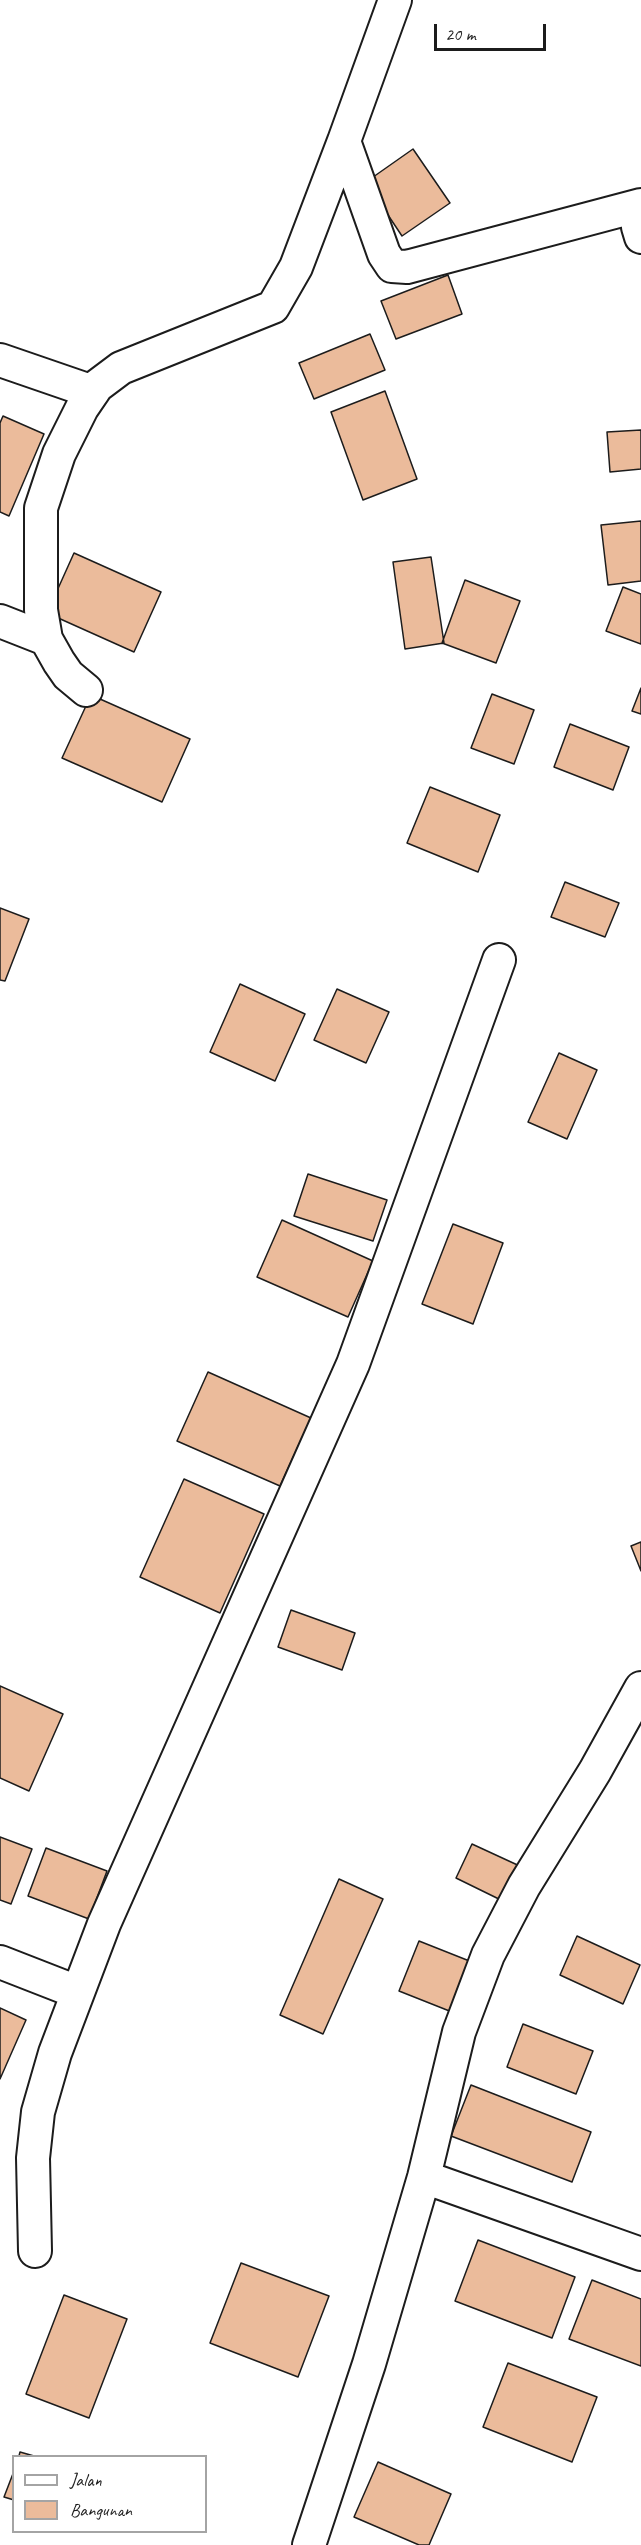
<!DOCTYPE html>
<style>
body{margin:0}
#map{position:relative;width:641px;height:2545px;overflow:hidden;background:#fff;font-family:Caveat,sans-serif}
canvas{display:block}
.legend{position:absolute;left:12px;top:2455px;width:195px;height:78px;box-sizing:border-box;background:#fff;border:2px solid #a4a4a4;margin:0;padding:8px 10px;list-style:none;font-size:18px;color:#1c1c1c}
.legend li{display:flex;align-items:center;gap:12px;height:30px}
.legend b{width:30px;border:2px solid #a4a4a4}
.scale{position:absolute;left:434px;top:24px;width:112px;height:27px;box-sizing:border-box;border:3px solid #1c1c1c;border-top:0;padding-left:8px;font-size:18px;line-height:21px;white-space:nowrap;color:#1c1c1c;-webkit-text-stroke:4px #fff;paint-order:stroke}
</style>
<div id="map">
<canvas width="641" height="2545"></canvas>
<ul class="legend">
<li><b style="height:8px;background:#fff"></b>Jalan</li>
<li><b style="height:16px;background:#ebbb9b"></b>Bangunan</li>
</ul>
<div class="scale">20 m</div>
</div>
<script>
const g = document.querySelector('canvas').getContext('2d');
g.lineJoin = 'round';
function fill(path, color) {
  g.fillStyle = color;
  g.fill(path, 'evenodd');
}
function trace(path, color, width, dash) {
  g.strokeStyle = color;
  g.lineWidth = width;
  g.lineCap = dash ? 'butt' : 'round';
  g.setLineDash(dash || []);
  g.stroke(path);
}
const building = new Path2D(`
 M413 149 450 203 402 236 366 182Z
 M448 275 462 314 396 339 381 301Z
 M370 334 385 370 314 399 299 363Z
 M385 391 417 479 363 500 331 412Z
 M3 416 44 434 9 516 0 512V423Z
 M641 430V469L610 472 607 432Z
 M641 521V581L608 585 601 525Z
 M74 553 161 592 134 652 47 613Z
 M431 557 444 643 405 649 393 562Z
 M465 580 520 601 496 663 442 643Z
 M623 587 641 594V644L606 631Z
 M641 688V714L632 711Z
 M492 694 534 710 514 764 471 748Z
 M91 695 190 739 162 802 62 758Z
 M570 724 629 747 613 790 554 767Z
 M430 787 500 815 478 872 407 843Z
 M565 882 619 903 605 937 551 917Z
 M0 908 29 919 5 981 0 980Z
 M240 984 305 1014 275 1081 210 1052Z
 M337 989 389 1012 366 1063 314 1040Z
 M559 1053 597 1070 567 1139 528 1122Z
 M308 1174 387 1200 373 1241 294 1216Z
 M282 1220 373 1261 348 1317 257 1277Z
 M453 1224 503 1243 473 1324 422 1304Z
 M208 1372 311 1418 280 1486 177 1441Z
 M184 1479 264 1514 220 1613 140 1577Z
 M641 1542V1571L631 1546Z
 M291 1610 355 1633 342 1670 278 1647Z
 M0 1686 63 1714 29 1791 0 1778Z
 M0 1837 32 1849 11 1904 0 1900Z
 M472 1844 524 1868 507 1903 456 1878Z
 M46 1848 107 1871 89 1919 28 1896Z
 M339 1879 383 1899 323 2034 280 2015Z
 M577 1936 640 1965 623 2004 560 1975Z
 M419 1941 477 1964 457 2014 399 1991Z
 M0 2008 26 2020 0 2079Z
 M523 2024 593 2051 576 2094 507 2067Z
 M471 2085 591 2132 572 2182 451 2136Z
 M478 2240 575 2277 552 2338 455 2301Z
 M241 2263 329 2296 298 2377 210 2343Z
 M592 2280 641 2299V2366L569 2339Z
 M64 2295 127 2319 89 2418 26 2394Z
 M508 2363 597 2397 572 2462 483 2427Z
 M20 2452 34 2456H19Z
 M378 2462 451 2494 429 2545H419L354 2517Z
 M14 2471V2500L4 2497Z`);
fill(building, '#ebbb9b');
trace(building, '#1c1c1c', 1.5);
const street = new Path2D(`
 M395 0 344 141 384 254 392 266 407 267 641 205
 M641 211 638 227 641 237
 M0 360 93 392
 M0 621 46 639
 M86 690 68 675 59 662 46 639 41 610V508L59 454 82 408 97 386 121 368 273 307 296 267 344 141
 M0 1962 77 1992
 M424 2177 641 2254
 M35 2251 33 2158 38 2112 55 2053 104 1924 353 1364 499 960
 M309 2545 369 2364 424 2177 459 2032 488 1955 524 1886 595 1771 641 1688`);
trace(street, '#1c1c1c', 36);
trace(street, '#fff', 32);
</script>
